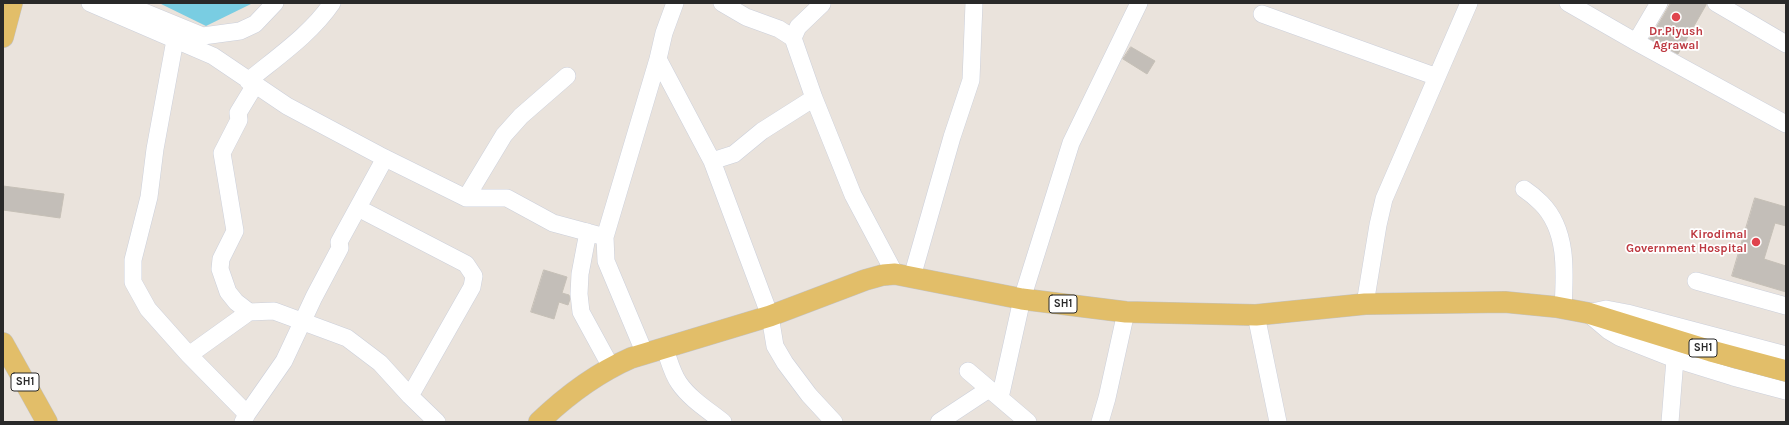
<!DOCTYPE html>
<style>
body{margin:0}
#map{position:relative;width:1789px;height:425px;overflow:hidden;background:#eae3dc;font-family:Karla,sans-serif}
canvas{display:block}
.frame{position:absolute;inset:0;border:4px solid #292929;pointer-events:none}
</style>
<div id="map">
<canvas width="1789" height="425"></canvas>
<div class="frame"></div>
</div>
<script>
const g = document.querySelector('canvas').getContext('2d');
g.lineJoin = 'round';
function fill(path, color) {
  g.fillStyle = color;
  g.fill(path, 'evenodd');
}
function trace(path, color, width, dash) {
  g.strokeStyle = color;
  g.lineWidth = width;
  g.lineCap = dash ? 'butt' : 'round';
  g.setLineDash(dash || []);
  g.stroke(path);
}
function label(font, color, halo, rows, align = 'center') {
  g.font = font + ' Karla,sans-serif';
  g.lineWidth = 3.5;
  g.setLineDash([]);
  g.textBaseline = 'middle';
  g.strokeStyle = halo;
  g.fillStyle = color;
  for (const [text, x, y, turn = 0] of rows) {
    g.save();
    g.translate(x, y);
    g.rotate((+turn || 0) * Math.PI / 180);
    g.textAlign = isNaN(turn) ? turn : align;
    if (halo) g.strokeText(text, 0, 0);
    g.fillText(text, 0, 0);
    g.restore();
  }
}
fill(new Path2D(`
 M159 3H253L206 26Z`), '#79cde2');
const building = new Path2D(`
 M1671 3H1706V5L1678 54 1650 39Z
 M1131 47 1155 61 1147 74 1123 59Z
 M3 186 64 194 60 218 3 210Z
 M1755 198 1786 207V226L1775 223 1764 259 1786 266V292L1732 276Z
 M544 270 567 277 562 293 569 295 570 299 568 305 559 302 554 319 531 312Z`);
fill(building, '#c3beb8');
trace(building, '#c5bfb6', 1);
const minor = new Path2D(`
 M90 3 213 56 287 106 379 155 466 198H507L553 223 605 237 658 59 664 33 675 3
 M122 3 203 36 240 31 255 24 275 3
 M722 3 746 17 779 29 793 38 798 27 822 4
 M1568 3 1636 42 1786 124
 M1716 3 1786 44
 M1262 14 1437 77
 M793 38 814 98 853 195 895 274
 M175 40 155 149 149 197 133 260V282L148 309 189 355 247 414
 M1636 42 1659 3
 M658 59 712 161 770 316 775 346 785 363 809 395 834 422
 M248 81C277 57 311 34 332 3
 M712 161 734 154 762 131 814 98
 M1524 189C1530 193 1536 198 1541 203 1568 230 1565 272 1563 308
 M466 198 504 135 521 116 567 76
 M358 208 466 264 474 276 472 287 410 396
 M588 232 580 274 579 294 581 312 611 367
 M605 237 606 261 645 354
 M912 277 952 137 971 80 974 3
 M1696 281 1786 306
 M1365 304 1378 225 1384 199 1469 3
 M249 312 236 302 228 292 220 269 221 259 235 231 222 153 239 120 238 113 255 85
 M1592 312 1606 309 1627 313 1786 355
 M1256 315 1278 422
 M1590 315 1609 331 1619 337 1675 359 1670 422
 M665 349C669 360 672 373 679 383 690 399 708 410 723 422
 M189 355 249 312 274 311 347 338 380 363 410 396 437 422
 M1675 359 1733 377 1786 391
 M968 371 1028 422
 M1000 398 1022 299 1071 143 1139 3
 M243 422 247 414 284 361 314 297 340 248 339 242 385 158
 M939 422 989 389
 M1100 422 1107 398 1126 312`);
const major = new Path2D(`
 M3 37 12 3
 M3 343 47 422
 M539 422C566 396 597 373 631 358L770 316 865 280 883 275 895 274 1022 299 1126 312 1256 315 1365 304 1505 302 1556 307 1588 313 1711 351 1786 371`);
trace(minor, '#cbcfda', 18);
trace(major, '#c3c3c3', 22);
trace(minor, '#fff', 17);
trace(major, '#e2be69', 21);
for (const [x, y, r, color] of [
 [1676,17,5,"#e0444e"],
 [1756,242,5,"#e0444e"]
]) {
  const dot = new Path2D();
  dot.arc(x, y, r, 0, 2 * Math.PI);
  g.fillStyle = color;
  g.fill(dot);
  trace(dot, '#fff', 1.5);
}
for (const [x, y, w] of [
 [1063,304,28],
 [1703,348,28],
 [25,382,28]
]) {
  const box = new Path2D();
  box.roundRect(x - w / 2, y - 9, w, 18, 3);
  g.fillStyle = '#fff';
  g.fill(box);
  trace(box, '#292929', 1);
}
label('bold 11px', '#292929', null, [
 ["SH1",1063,304],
 ["SH1",1703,348],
 ["SH1",25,382]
]);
label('bold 12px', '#be3a42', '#fff', [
 ["Dr.Piyush",1676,32],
 ["Agrawal",1676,46],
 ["Kirodimal",1747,235,"right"],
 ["Government Hospital",1747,249,"right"]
]);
</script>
